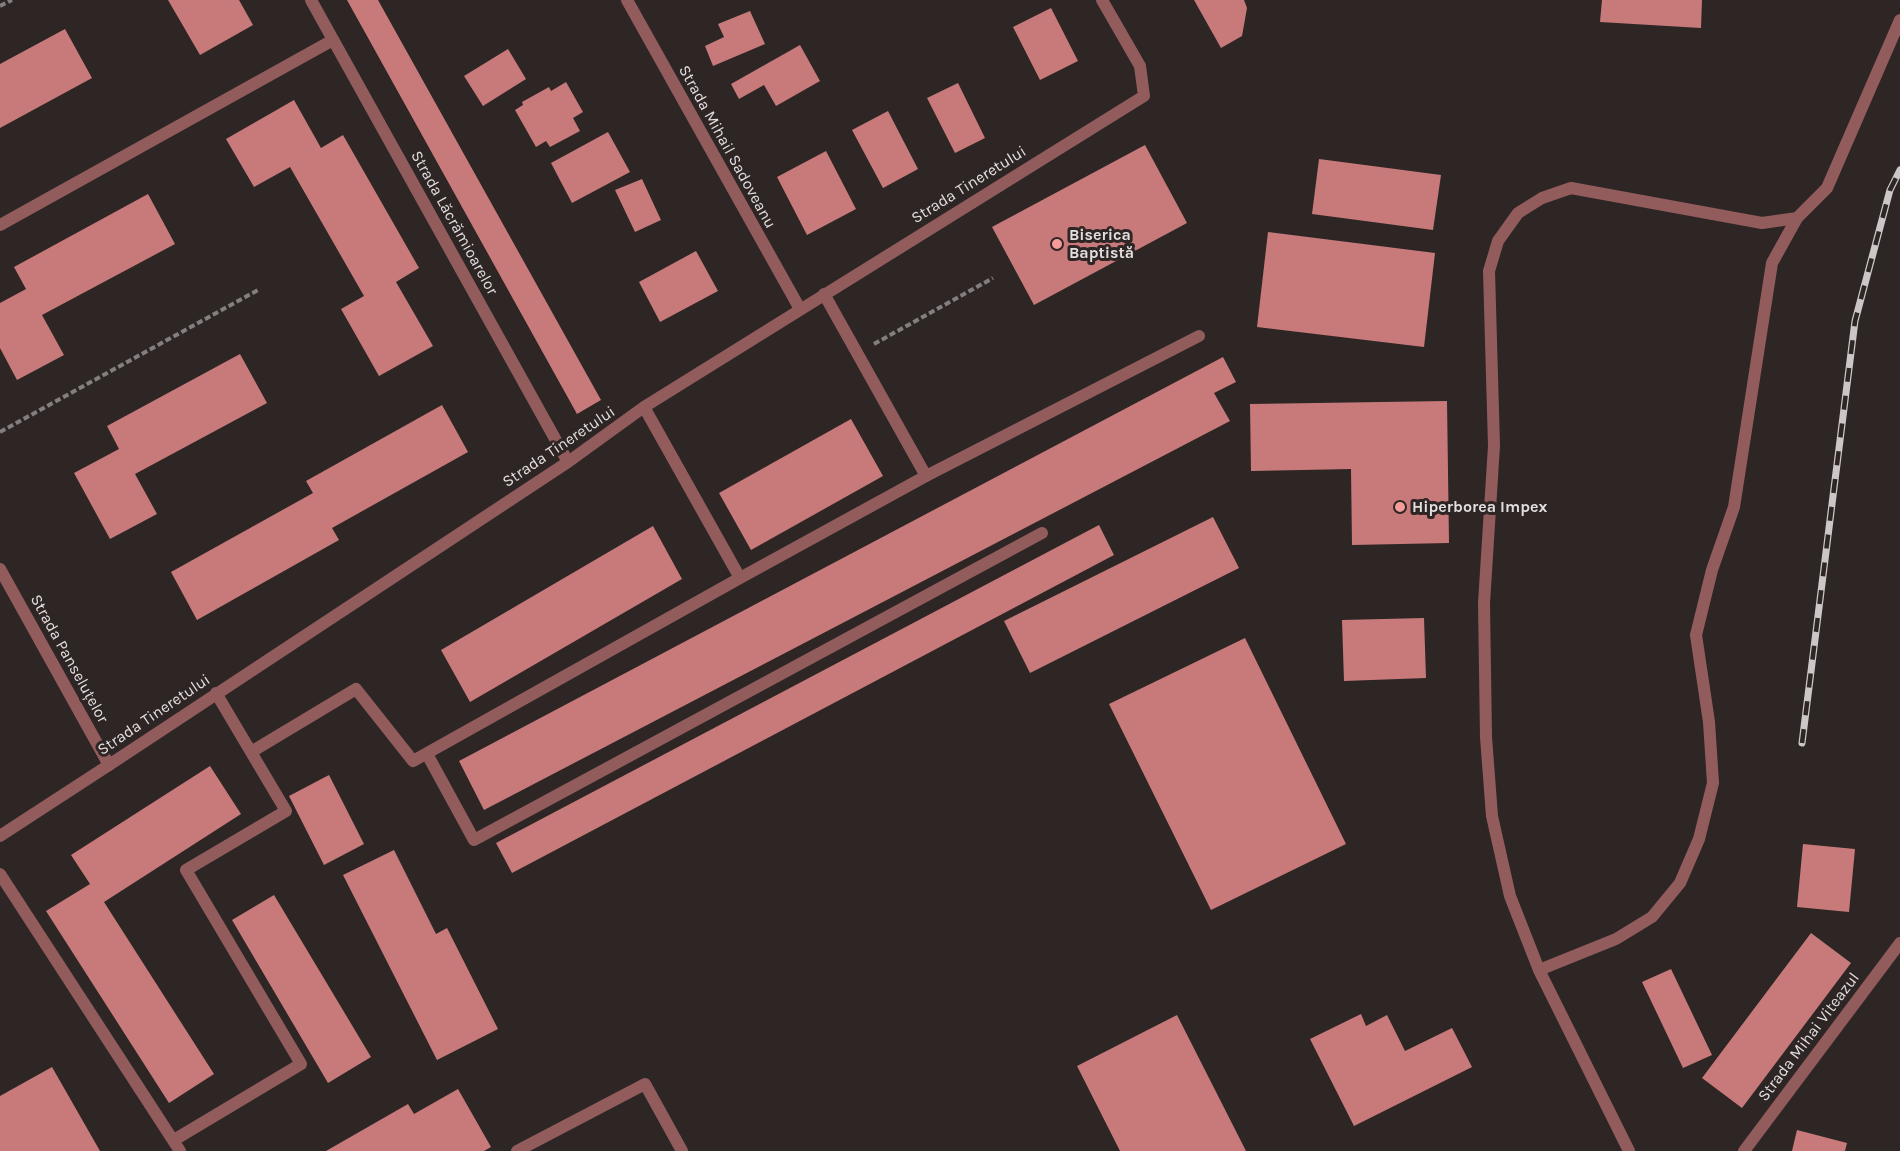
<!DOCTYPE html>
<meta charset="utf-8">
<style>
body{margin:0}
canvas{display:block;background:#2e2525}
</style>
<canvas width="1900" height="1151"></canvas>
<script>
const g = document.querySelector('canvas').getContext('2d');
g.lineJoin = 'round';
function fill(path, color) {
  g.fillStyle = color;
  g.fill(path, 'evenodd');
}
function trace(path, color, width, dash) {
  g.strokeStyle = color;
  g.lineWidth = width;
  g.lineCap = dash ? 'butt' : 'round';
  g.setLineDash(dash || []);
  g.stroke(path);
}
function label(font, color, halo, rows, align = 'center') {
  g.font = font + ' Karla,sans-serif';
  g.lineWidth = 6;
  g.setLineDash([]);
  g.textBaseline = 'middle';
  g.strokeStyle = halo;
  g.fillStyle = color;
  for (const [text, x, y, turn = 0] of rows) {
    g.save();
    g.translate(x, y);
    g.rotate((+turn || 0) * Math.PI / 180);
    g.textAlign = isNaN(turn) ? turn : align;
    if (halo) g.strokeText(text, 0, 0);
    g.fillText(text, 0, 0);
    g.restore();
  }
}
fill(new Path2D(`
 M168 0H239L253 25 200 55Z
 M347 0H378L601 400 577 414Z
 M1194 0H1244L1247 8 1242 36 1221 48Z
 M1602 0H1702L1701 28 1600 22Z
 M1051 8 1078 61 1040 80 1013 27Z
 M750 11 765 44 713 66 705 46 724 37 718 24Z
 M65 29 92 78 0 128V64Z
 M800 45 820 81 776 106 764 85 739 99 731 84Z
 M508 49 526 79 483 106 464 76Z
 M566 82 583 112 573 118 580 131 550 147 546 141 536 147 515 110 523 105 522 102 549 87 551 91Z
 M958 83 985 138 955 153 927 98Z
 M294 100 321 148 343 135 419 268 396 282 433 346 379 376 341 309 364 296 290 167 254 187 226 139Z
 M888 111 918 169 883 188 852 130Z
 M608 132 630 172 572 203 551 163Z
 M1145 145 1187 223 1034 305 992 227Z
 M826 151 856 209 807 235 777 177Z
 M1319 159 1441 175 1433 230 1312 214Z
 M642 179 661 220 635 232 615 190Z
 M148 194 175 244 42 315 64 355 17 380 0 348V303L26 289 14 267Z
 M1268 232 1435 253 1424 347 1257 327Z
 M696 251 718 291 660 322 639 282Z
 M240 354 267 403 135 474 157 514 110 539 74 473 119 449 107 426Z
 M1223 357 1236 382 1214 393 1230 421 484 810 459 761Z
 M1447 401 1449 543 1352 545 1351 469 1251 471 1250 404Z
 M442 405 468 452 332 528 339 540 197 620 171 572 313 493 306 481Z
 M851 419 883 476 751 550 719 493Z
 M1213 517 1239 568 1030 673 1004 621Z
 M1099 525 1114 555 512 873 496 843Z
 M653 526 682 579 470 702 441 650Z
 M1424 618 1426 678 1344 681 1342 620Z
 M1245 638 1346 844 1211 910 1109 704Z
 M210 766 241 814 104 902 214 1074 169 1103 46 911 90 884 71 855Z
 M329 775 364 844 324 865 289 796Z
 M1803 844 1855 849 1849 912 1797 907Z
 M394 850 436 934 447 928 498 1029 437 1060 343 875Z
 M274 895 371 1057 328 1083 232 920Z
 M1811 933 1851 963 1742 1108 1702 1078Z
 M1671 969 1712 1055 1683 1068 1642 982Z
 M1361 1014 1366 1026 1387 1015 1405 1051 1452 1028 1472 1067 1354 1126 1310 1039Z
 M1177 1015 1246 1151H1120L1077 1066Z
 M52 1067 100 1151H0V1096Z
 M458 1089 491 1147 484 1151H326L408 1104 414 1114Z
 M1797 1130 1847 1143 1845 1151H1792Z`), '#c87a7a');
trace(new Path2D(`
 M0 6 12 0
 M874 344 993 278
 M0 432 258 290`), '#857e7e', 4, [6, 3]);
trace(new Path2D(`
 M0 225 333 40
 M926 476 1199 336
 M427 754 474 840 1042 533
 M1539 970 1616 939 1652 917 1680 883 1699 839 1713 783 1709 722 1696 635 1712 570 1734 507 1772 263 1797 218
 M1629 1151 1539 970 1510 896 1492 816 1486 737 1484 603 1494 446 1489 271 1498 241 1518 213 1542 198 1571 188 1762 223 1797 218 1827 188 1900 20`), '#925c5c', 12);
trace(new Path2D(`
 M311 0 568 462
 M627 0 800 309
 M0 569 109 765 568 462 644 407 1144 96 1140 66 1102 0
 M740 578 926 476 824 294
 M251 752 356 689 413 761 740 578 644 407
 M0 874 180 1151
 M174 1140 301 1064 186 870 286 811 216 693
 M517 1151 645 1084 682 1151
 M1744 1151 1900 943`), '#925c5c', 12);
trace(new Path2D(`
 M0 836 109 765`), '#925c5c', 12);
const rail = new Path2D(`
 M1802 743 1855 321 1890 190 1900 170`);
trace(rail, '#ccc6c6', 7);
trace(rail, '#2e2525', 4.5, [14]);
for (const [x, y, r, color] of [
 [1057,244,6,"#f59b9a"],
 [1400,507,6,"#f59b9a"]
]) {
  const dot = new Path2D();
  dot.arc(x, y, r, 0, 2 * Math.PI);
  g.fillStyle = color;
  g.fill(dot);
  trace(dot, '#2e2525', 2);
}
label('16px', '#e4dede', '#2e2525', [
 ["Strada Mihail Sadoveanu",727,147,61],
 ["Strada Tineretului",969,185,-32],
 ["Strada Lăcrămioarelor",454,223,61],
 ["Strada Tineretului",559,447,-34],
 ["Strada Panseluțelor",69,659,61],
 ["Strada Tineretului",154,715,-34],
 ["Strada Mihai Viteazul",1809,1037,-53]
]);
label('bold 16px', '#e4dede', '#2e2525', [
 ["Biserica",1069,235],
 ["Baptistă",1069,253],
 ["Hiperborea Impex",1412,507]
], 'left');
</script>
